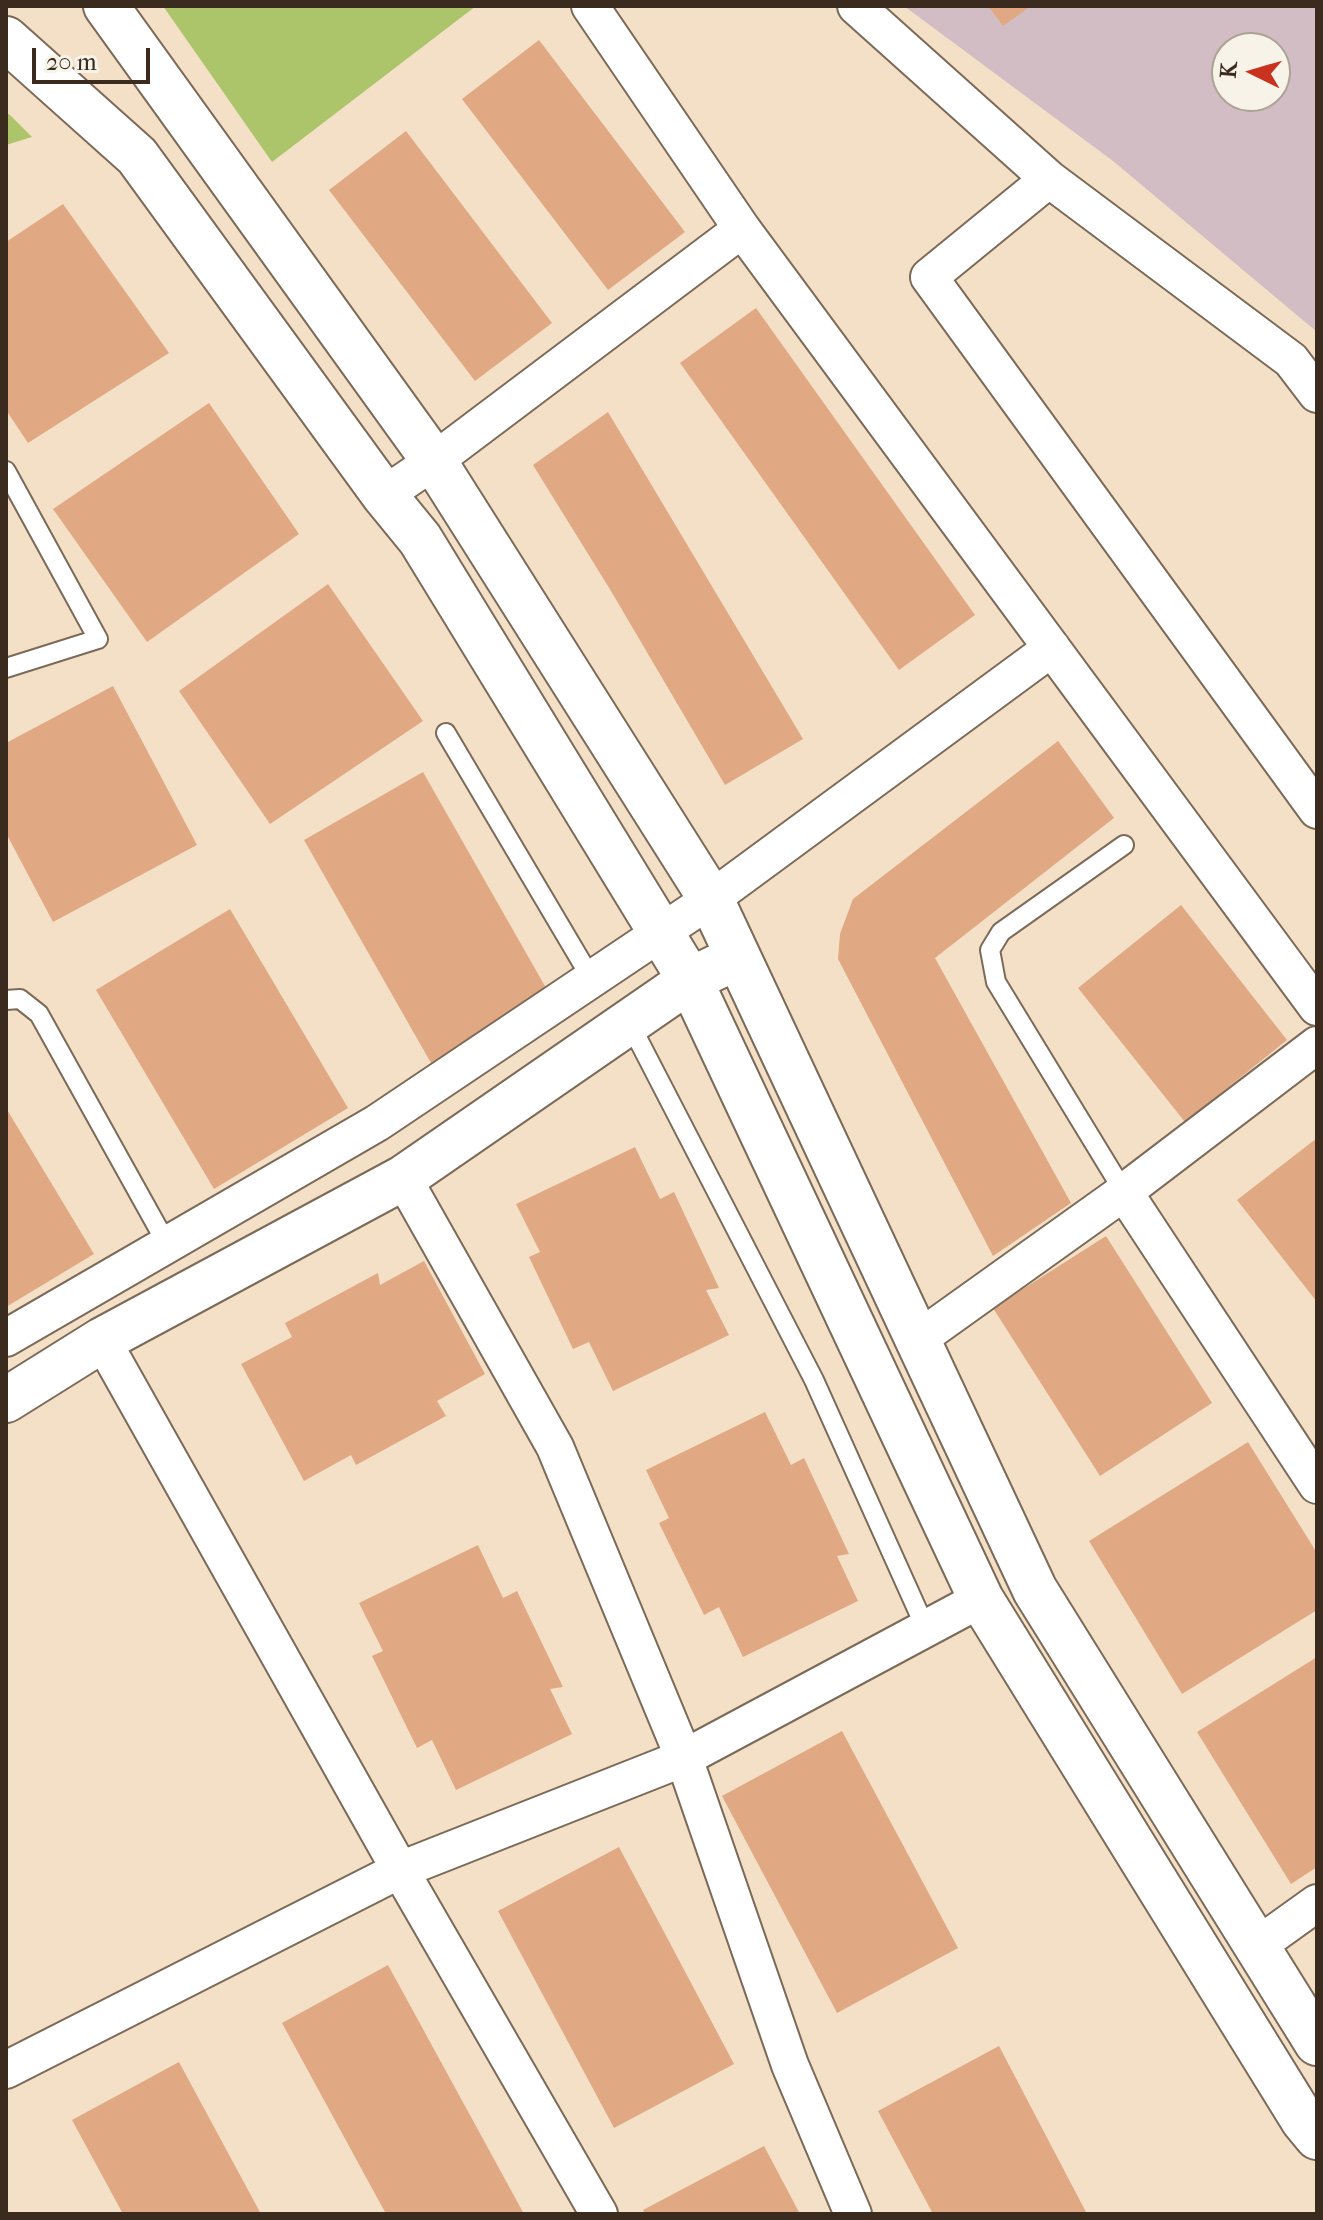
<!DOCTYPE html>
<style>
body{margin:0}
#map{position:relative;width:1323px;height:2220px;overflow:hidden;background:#f4e0c6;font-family:"IM FELL French Canon",serif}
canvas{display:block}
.frame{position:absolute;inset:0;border:8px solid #3b2a1e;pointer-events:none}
.north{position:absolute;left:1211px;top:32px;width:80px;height:80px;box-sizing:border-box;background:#f7f3e8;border:2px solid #aca397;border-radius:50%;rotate:275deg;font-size:22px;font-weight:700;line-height:32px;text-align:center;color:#3b2a1e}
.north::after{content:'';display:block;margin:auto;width:28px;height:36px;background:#c8321e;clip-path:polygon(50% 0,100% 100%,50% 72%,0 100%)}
.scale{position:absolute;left:32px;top:48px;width:118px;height:36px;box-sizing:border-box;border:4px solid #3b2a1e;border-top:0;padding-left:10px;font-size:24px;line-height:28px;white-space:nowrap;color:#3b2a1e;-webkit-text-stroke:6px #f7f3e8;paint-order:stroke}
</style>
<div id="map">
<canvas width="1323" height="2220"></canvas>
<div class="frame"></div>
<div class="north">K</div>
<div class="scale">20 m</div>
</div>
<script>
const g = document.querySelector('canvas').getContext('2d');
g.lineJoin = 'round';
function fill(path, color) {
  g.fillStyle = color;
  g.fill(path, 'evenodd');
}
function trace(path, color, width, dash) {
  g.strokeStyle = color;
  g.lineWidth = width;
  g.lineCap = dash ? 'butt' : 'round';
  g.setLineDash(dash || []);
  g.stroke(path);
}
fill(new Path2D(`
 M904 6H1317V332L1113 161ZM1227 48H1275V96H1227Z`), '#d2bdc5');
fill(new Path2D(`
 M163 6H476L272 162Z
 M6 113 10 115 32 137 6 145Z`), '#acc56b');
fill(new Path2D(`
 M988 6H1031L1003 26Z
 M539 40 685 232 608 290 462 99Z
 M406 131 552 323 475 381 329 190Z
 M63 204 169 353 28 443 6 410V242Z
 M756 308 975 615 899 670 680 363Z
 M209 403 299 534 147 642 53 509Z
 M608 412 803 739 725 785 611 591 533 465Z
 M328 584 423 721 270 824 179 691Z
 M113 686 197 845 53 922 6 833V743Z
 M1058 741 1114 818 935 958 1071 1203 993 1256 838 959 840 934 853 899Z
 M423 772 554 1002 435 1070 304 840Z
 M1181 905 1287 1040 1185 1122 1078 988Z
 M230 909 348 1108 214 1189 96 990Z
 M6 1108 94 1254 6 1307Z
 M1317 1138V1302L1237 1200Z
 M635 1147 660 1199 674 1192 719 1288 706 1290 729 1335 613 1391 589 1342 573 1349 529 1257 540 1252 516 1204Z
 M1106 1236 1212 1403 1100 1476 993 1308Z
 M424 1261 485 1374 437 1401 446 1416 356 1465 351 1455 304 1481 241 1364 292 1337 285 1323 378 1273 380 1285Z
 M765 1412 791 1465 804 1458 849 1554 837 1556 858 1601 743 1657 719 1607 704 1615 659 1523 669 1518 646 1470Z
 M1248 1442 1317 1553V1610L1182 1694 1089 1541Z
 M478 1545 503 1598 517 1591 563 1687 550 1689 572 1734 456 1790 432 1740 417 1748 372 1656 383 1651 359 1603Z
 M1317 1657V1867L1291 1884 1197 1732Z
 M842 1731 958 1948 837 2013 722 1796Z
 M619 1847 734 2064 614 2128 498 1911Z
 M388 1965 524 2214H386L282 2023Z
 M999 2046 1087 2214H933L878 2111Z
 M179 2062 261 2214H123L72 2120Z
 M764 2146 800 2214H645L643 2210Z`), '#e0a984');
const service = new Path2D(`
 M6 471 98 639 6 668
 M446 733 591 978
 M1124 845 1001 932 990 950 996 982 1124 1192
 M6 1000 20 999 39 1014 168 1246
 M629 1022 814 1380 926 1629`);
const minor = new Path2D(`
 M590 6 742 229
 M856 6 1049 179 1291 360 1317 394
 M1049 179 929 277 1317 810
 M384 495 434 461 742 229 1317 1007
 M403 1178 555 1447 684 1758 790 2065 853 2214
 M1124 1192 1317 1485
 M6 1338 377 1123 711 899 1052 648
 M102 1340 400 1870 599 2214
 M917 1340 1124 1192 1317 1045
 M1257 1946 1317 1903
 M6 2070 400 1870 684 1758 981 1599`);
const tertiary = new Path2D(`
 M106 6 434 461 711 899 1035 1590 1317 2043
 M6 39 137 156 384 495 420 539 690 980 981 1599 1303 2120 1317 2137
 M6 1400 102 1340 403 1178 690 980 717 967`);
trace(service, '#7c6a59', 22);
trace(minor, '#7c6a59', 40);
trace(tertiary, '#7c6a59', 48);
trace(service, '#fff', 18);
trace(minor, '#fff', 36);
trace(tertiary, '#fff', 44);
</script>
